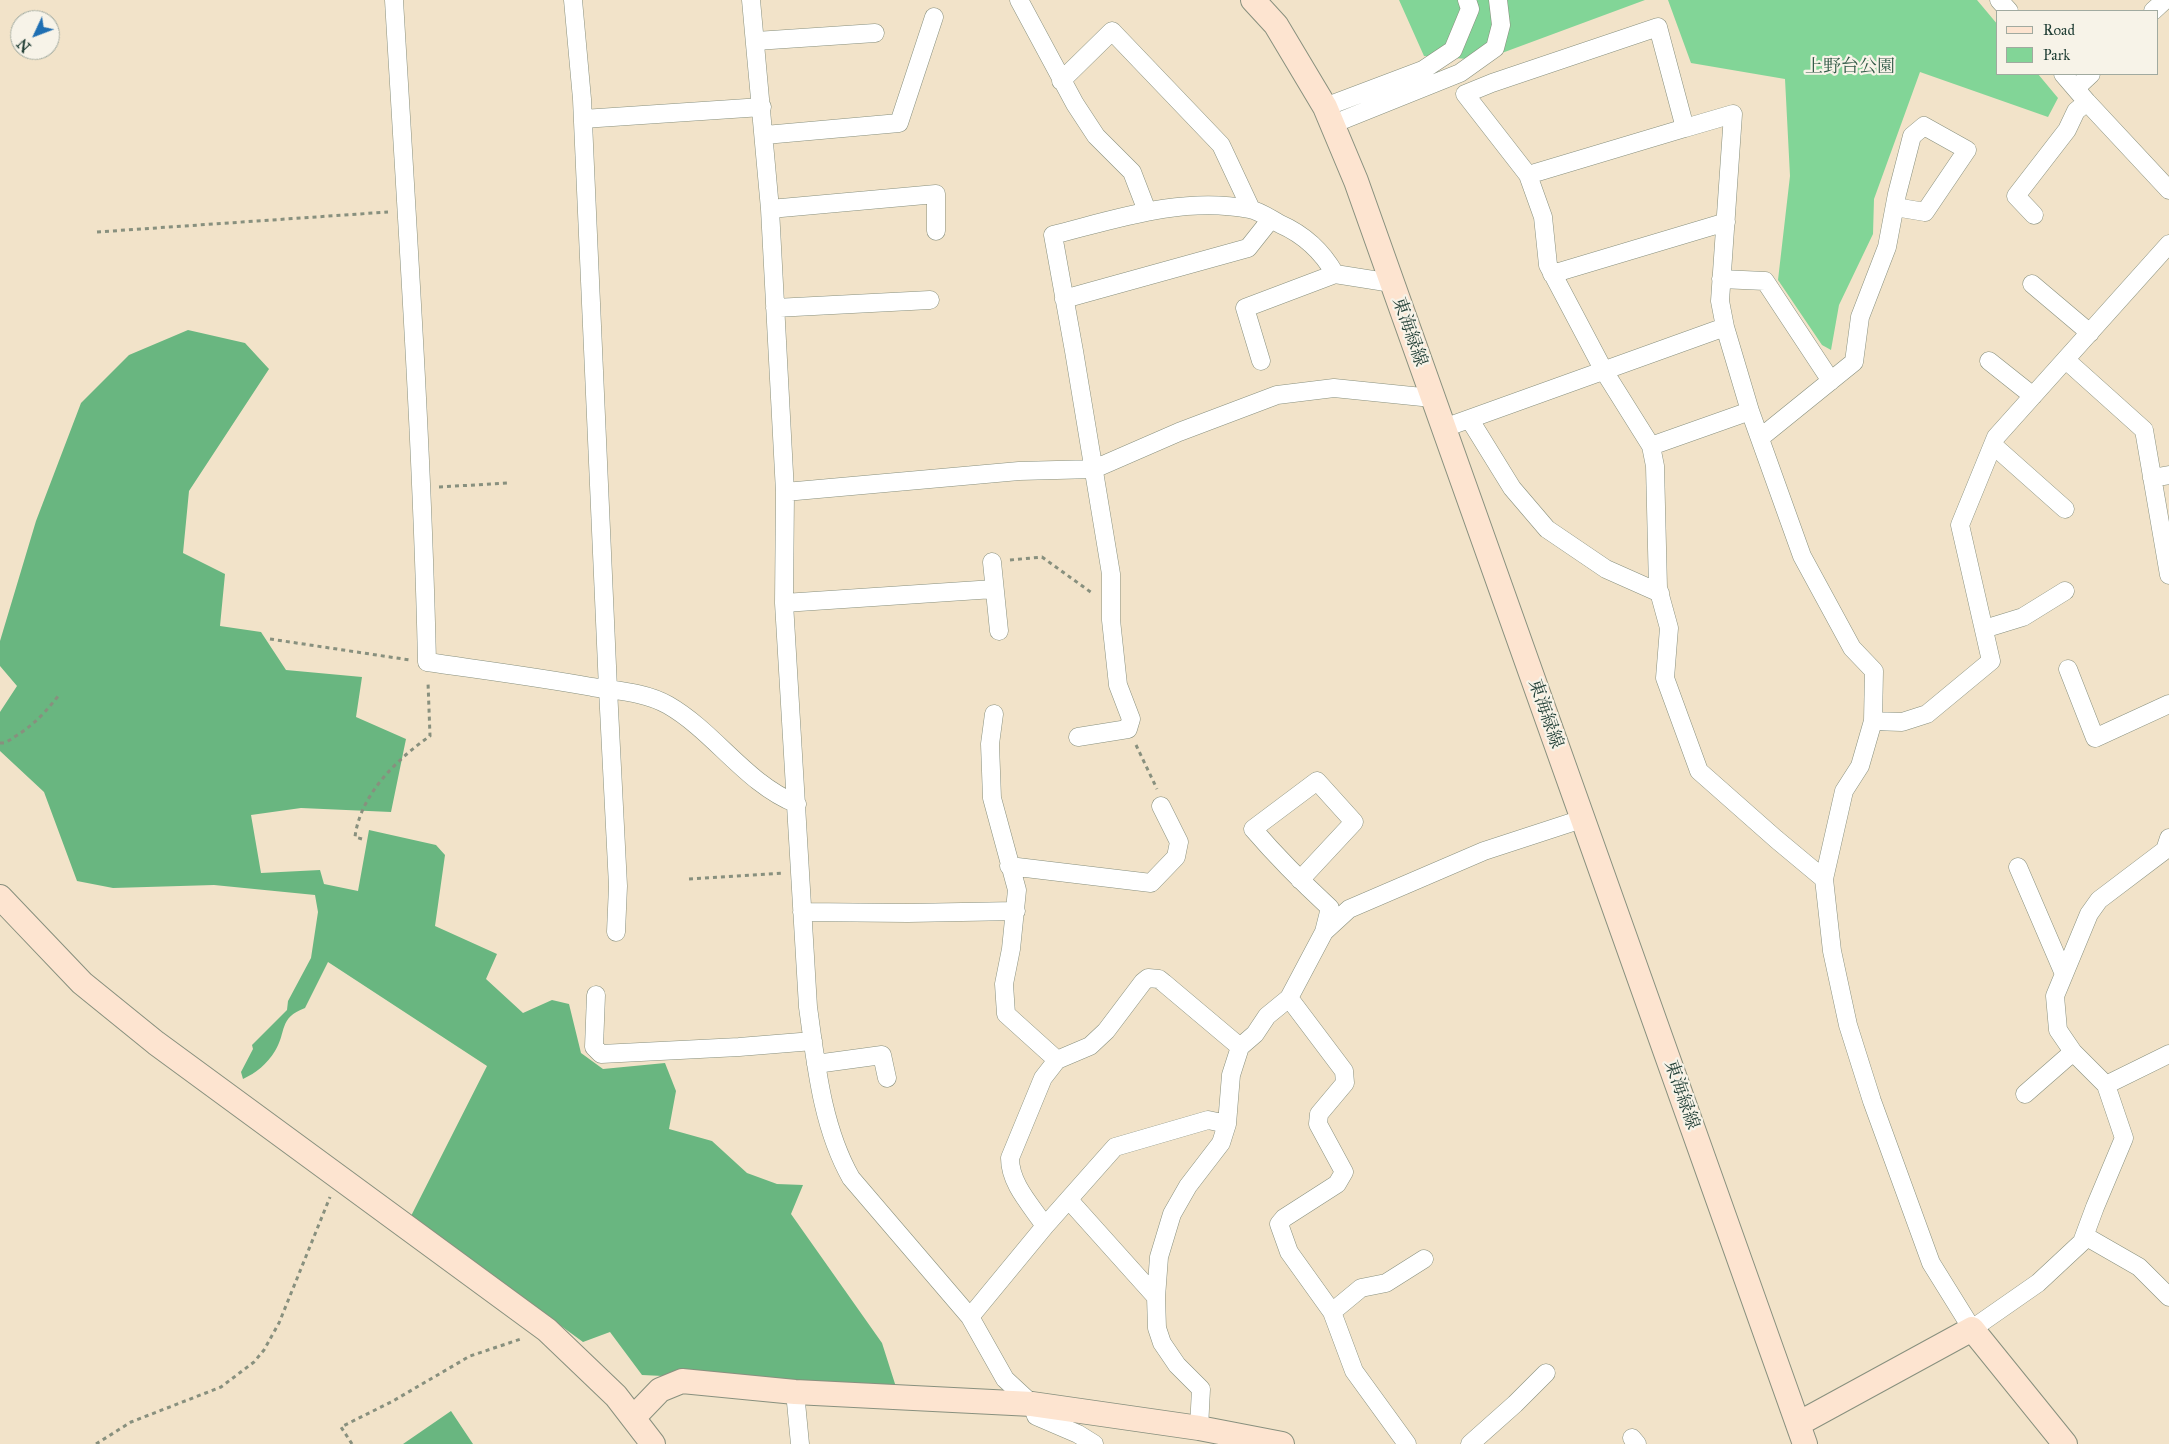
<!DOCTYPE html>
<meta charset="utf-8">
<style>
body{margin:0}
#map{position:relative;width:2169px;height:1444px;overflow:hidden;background:#f2e3c9;font-family:"IM FELL Great Primer",serif}
canvas{display:block}
.legend{position:absolute;left:1996px;top:10px;width:162px;height:65px;box-sizing:border-box;background:#f7f3e8;border:1px solid #a1aaa0;margin:0;padding:6px 9px;list-style:none;font-size:15px;color:#1f3d34}
.legend li{display:flex;align-items:center;gap:10px;height:25px}
.legend b{width:25px;border:1px solid #a1aaa0}
.north{position:absolute;left:10px;top:10px;width:50px;height:50px;box-sizing:border-box;background:#f7f3e8;border:1px solid #a1aaa0;border-radius:50%;rotate:227deg;font-size:14px;font-weight:700;line-height:20px;text-align:center;color:#1f3d34}
.north::after{content:'';display:block;margin:auto;width:18px;height:22px;background:#1f6fb2;clip-path:polygon(50% 0,100% 100%,50% 72%,0 100%)}
</style>
<div id="map">
<canvas width="2169" height="1444"></canvas>
<ul class="legend">
<li><b style="height:6px;background:#fde4d0"></b>Road</li>
<li><b style="height:14px;background:#82d597"></b>Park</li>
</ul>
<div class="north">N</div>
</div>
<script>
const g = document.querySelector('canvas').getContext('2d');
g.lineJoin = 'round';
function fill(path, color) {
  g.fillStyle = color;
  g.fill(path, 'evenodd');
}
function trace(path, color, width, dash) {
  g.strokeStyle = color;
  g.lineWidth = width;
  g.lineCap = dash ? 'butt' : 'round';
  g.setLineDash(dash || []);
  g.stroke(path);
}
function label(font, color, halo, rows, align = 'center') {
  g.font = font + ' "IM FELL Great Primer","Noto Serif JP",serif';
  g.lineWidth = 4.5;
  g.setLineDash([]);
  g.textBaseline = 'middle';
  g.strokeStyle = halo;
  g.fillStyle = color;
  for (const [text, x, y, turn = 0] of rows) {
    g.save();
    g.translate(x, y);
    g.rotate((+turn || 0) * Math.PI / 180);
    g.textAlign = isNaN(turn) ? turn : align;
    if (halo) g.strokeText(text, 0, 0);
    g.fillText(text, 0, 0);
    g.restore();
  }
}
fill(new Path2D(`
 M1399 0H1645L1483 60 1424 56Z
 M1668 0H1977L1998 25V74H2038L2058 98 2048 117 1920 72 1874 199 1873 234 1839 305 1831 350 1822 345 1778 280 1790 176 1785 79 1691 63Z`), '#82d597');
fill(new Path2D(`
 M188 330 245 343 269 369 189 491 183 553 225 574 220 626 261 632 286 670 362 677 356 717 406 739 391 812 301 808 251 815 261 873 320 870 324 884 358 891 369 830 436 845 445 855 435 926 497 954 486 979 523 1013 552 1000 569 1004 581 1053 603 1069 665 1063 676 1091 669 1129 712 1141 747 1173 777 1184 803 1185 791 1214 882 1343 896 1387 642 1375 610 1332 583 1342 411 1216 487 1066 328 962 305 1008C278 1018 287 1032 275 1051 267 1064 256 1073 243 1079L241 1072 253 1049 252 1045 287 1010 288 1001 311 958 318 912 315 895 214 885 113 888 77 881 44 792 0 751V712L17 686 0 666V641L36 521 81 403 129 355Z
 M451 1411 473 1444H403Z`), '#69b680');
const street = new Path2D(`
 M394 0C407 221 422 441 427 662 482 670 537 677 592 687 618 691 645 692 668 705 715 732 746 784 797 804
 M573 0 582 99 608 689 618 886 616 932
 M751 0 770 209 785 492 784 603 808 1007C816 1064 822 1127 851 1178L970 1317 1005 1379 1032 1404 1036 1416 1078 1434 1094 1444
 M1019 0 1075 104 1096 136 1132 172 1147 211
 M1999 0 2009 11
 M2153 11 2165 0
 M756 41 875 33
 M2063 74 2087 102 2169 190
 M1061 81 1112 31 1221 145 1251 209
 M2076 88 2091 74
 M1325 107 1423 70 1453 50 1470 9 1467 0
 M583 119 762 107
 M1333 124 1460 73 1495 48 1501 25 1498 0
 M765 135 899 123 934 17
 M1528 175 1685 128
 M770 209 936 194V231
 M2034 215 2016 196 2067 130 2076 111 2087 102
 M1552 274 1726 222
 M1721 279 1765 281 1831 381
 M2032 284 2090 333
 M1064 299 1248 248 1271 219
 M775 308 930 300
 M2066 360 2144 430 2169 575
 M1261 361 1245 308 1335 274 1392 283
 M1989 361 2033 396
 M1470 420 1512 488 1547 529 1606 569 1660 593
 M1444 428 1725 327
 M1760 438 1854 362 1860 317 1887 247 1897 194 1912 136 1924 126 1967 150 1925 212 1895 207
 M1993 445 2065 509
 M1651 446 1750 411
 M2152 478 2169 475
 M785 492 1019 471 1094 469 1179 432 1277 395 1334 388 1432 398
 M992 562 999 631
 M784 603 994 589
 M1984 629 2023 617 2065 591
 M2068 669 2095 738 2169 704
 M994 714 990 744 992 798 1017 890 1011 949 1004 984 1006 1014 1057 1060
 M1873 721 1902 722 1927 714 1991 661 1960 525 1996 437 2169 244
 M1078 737 1128 729 1131 719 1118 685 1111 620V574L1074 351 1053 235C1116 219 1183 196 1249 209 1260 211 1271 219 1280 224 1305 235 1322 251 1335 274
 M1009 866 1151 883 1176 857 1179 842 1161 806
 M2018 867 2064 974
 M1824 879 1776 839 1699 771 1665 678 1669 628 1658 588 1655 466 1651 446 1604 371 1548 265 1543 217 1528 175 1465 94 1492 83 1658 27 1685 128 1733 114 1720 301 1725 327 1750 411 1802 556 1852 648 1874 671 1873 721 1860 766 1844 791 1824 879 1832 951 1848 1025 1872 1101 1931 1263 1972 1329 2038 1283 2082 1242 2095 1207 2124 1138 2106 1085 2073 1052 2058 1030 2055 996 2089 914 2099 900 2165 850 2169 838
 M1300 880 1354 822 1317 781 1253 829C1277 857 1303 883 1330 908L1324 932
 M802 912 908 913 1016 911
 M596 995 594 1047 601 1054 739 1047 813 1041
 M1289 998 1344 1071 1345 1083 1319 1114 1318 1124 1344 1172 1337 1184 1284 1218 1279 1224 1289 1252 1332 1312 1354 1371 1407 1444
 M816 1064 882 1055 887 1078
 M2106 1085 2169 1054
 M2025 1094 2073 1052
 M1069 1200 1156 1297
 M1045 1226C1031 1205 1010 1184 1010 1158L1043 1078 1057 1060 1090 1046 1106 1031 1143 982 1148 978 1159 979 1164 983 1240 1047
 M2085 1236 2139 1267 2169 1297
 M1332 1312 1361 1288 1386 1283 1424 1259
 M970 1317 1045 1226 1115 1147 1208 1120 1227 1124
 M795 1392 800 1444
 M1199 1428 1201 1389 1177 1365 1162 1343 1157 1328 1156 1297 1159 1257 1172 1214 1188 1186 1221 1143 1227 1124 1231 1075 1240 1047 1255 1034 1267 1016 1289 998 1324 932 1349 909 1484 851 1582 819
 M1632 1438 1637 1444
 M1470 1444 1515 1404 1546 1373`);
const secondary = new Path2D(`
 M1253 0 1276 25 1325 107 1356 181 1805 1444
 M0 897 82 983 156 1043 547 1330 616 1396 653 1444
 M634 1417 660 1390 682 1381 795 1392 1032 1404 1199 1428 1282 1444
 M1798 1424 1972 1329 2065 1444`);
trace(street, '#88907e', 19);
trace(secondary, '#88907e', 26);
trace(new Path2D(`
 M97 232 388 212
 M439 487 508 483
 M1010 560 1042 557 1092 593
 M270 639 410 660
 M0 743H5C31 727 40 719 59 695
 M1136 745 1157 789
 M362 839 355 837C360 795 397 759 430 736L428 682
 M689 879 783 873
 M96 1444 131 1422 221 1387 254 1362 264 1350 279 1323 330 1197
 M352 1444 341 1427 393 1401 470 1356 521 1339`), '#88907e', 3, [4, 4]);
trace(street, '#fff', 18);
trace(secondary, '#fde4d0', 24);
label('18px', '#335b48', '#f7f3e8', [
 ["上野台公園",1850,68]
]);
label('18px', '#1f3d34', '#f7f3e8', [
 ["東海緑線",1409,332,71],
 ["東海緑線",1545,714,71],
 ["東海緑線",1681,1095,71]
]);
</script>
